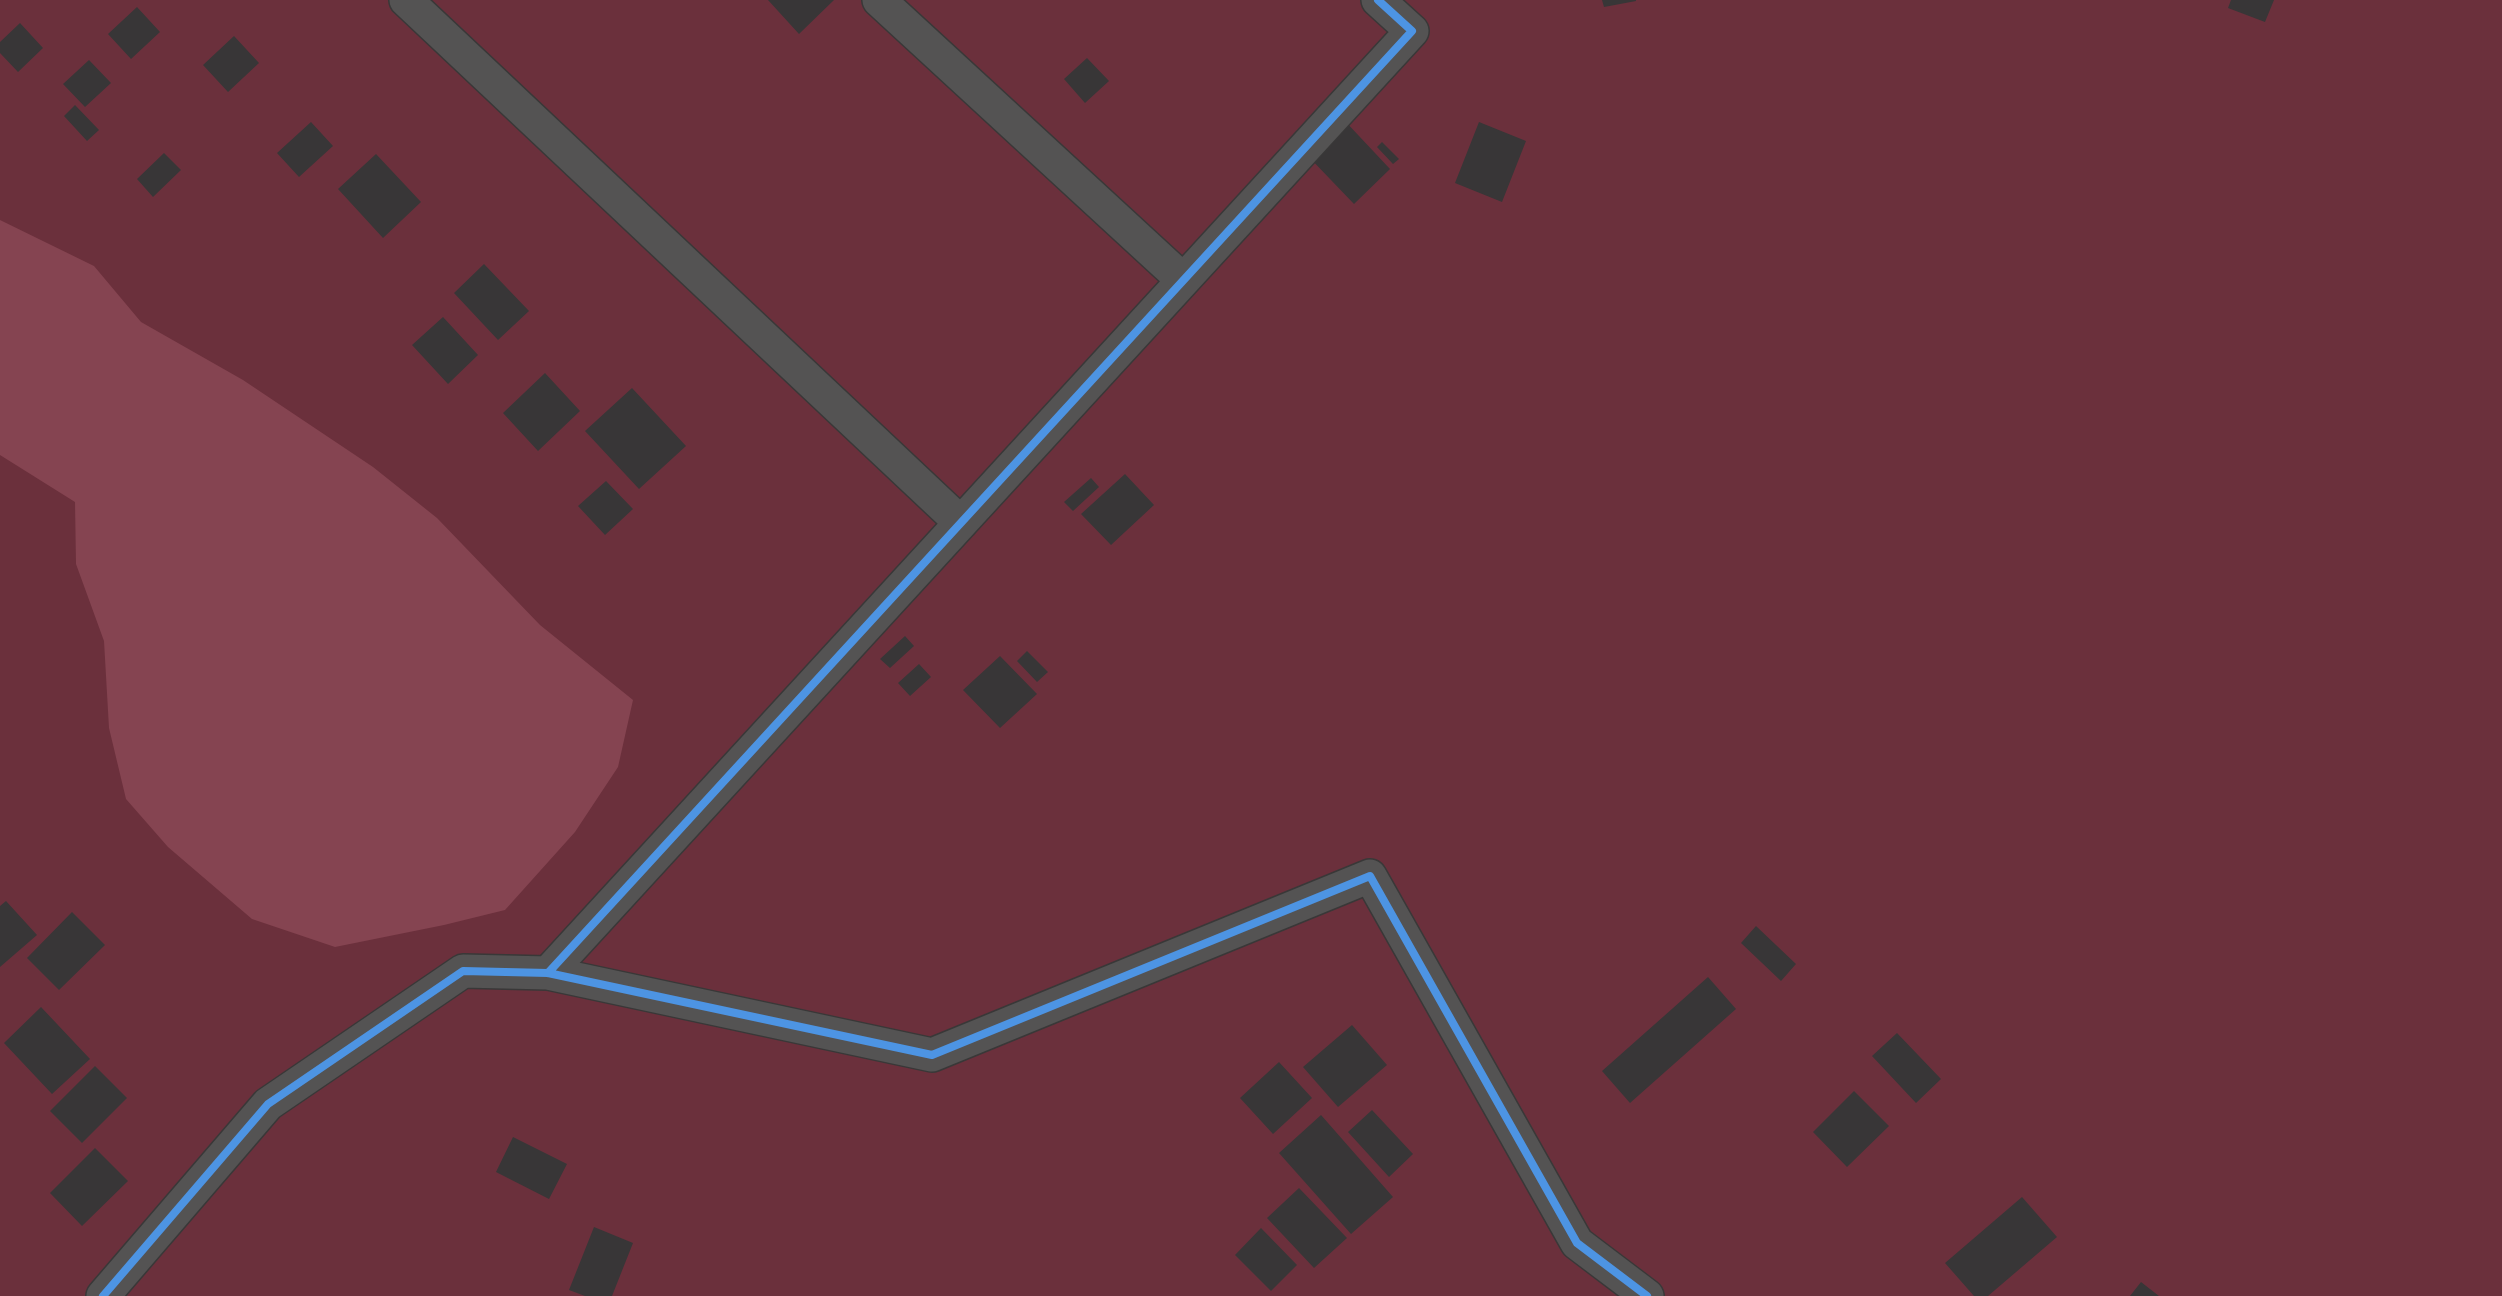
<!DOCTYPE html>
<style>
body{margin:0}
canvas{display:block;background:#211e1f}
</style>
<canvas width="2502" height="1296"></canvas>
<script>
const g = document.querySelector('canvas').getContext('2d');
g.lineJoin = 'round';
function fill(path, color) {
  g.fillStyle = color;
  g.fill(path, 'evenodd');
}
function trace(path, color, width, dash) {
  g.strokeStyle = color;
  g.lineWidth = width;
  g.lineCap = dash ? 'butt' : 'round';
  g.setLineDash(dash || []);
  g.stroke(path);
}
fill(new Path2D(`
 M0 0H2502V1296H0Z`), '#6b303c');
fill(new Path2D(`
 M0 220 94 266 141 322 243 380 373 467 437 518 540 625 633 700 618 767 575 832 505 910 444 925 335 947 252 919 168 847 126 799 109 728 104 641 76 564 75 502 0 455Z`), '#854451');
fill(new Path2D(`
 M768 0H834L799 34Z
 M1602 0H1636V1L1604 7Z
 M2231 0H2274L2265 22 2228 8Z
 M137 7 160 32 131 59 108 34Z
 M20 23 43 48 18 72 0 53V42Z
 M234 36 259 63 228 92 203 65Z
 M1087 58 1109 81 1085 103 1064 79Z
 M89 60 111 83 85 107 63 84Z
 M75 105 99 130 87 141 64 116Z
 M1344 120 1390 169 1354 204 1307 155Z
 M311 122 333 146 299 177 277 153Z
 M1479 122 1526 141 1502 202 1455 183Z
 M1382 142 1399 159 1393 164 1377 147Z
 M164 153 181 170 153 197 137 179Z
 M376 154 421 202 383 238 338 189Z
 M484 264 529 311 498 340 454 293Z
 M443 317 478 355 448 384 412 345Z
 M545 373 580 411 538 451 503 413Z
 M632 388 686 446 639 489 585 431Z
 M1125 474 1154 505 1111 545 1081 514Z
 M1091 478 1099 487 1073 511 1064 502Z
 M606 481 633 509 605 535 578 506Z
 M905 636 914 646 890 668 880 659Z
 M1027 651 1048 672 1037 682 1017 661Z
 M1000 656 1037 694 1000 728 963 690Z
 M919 664 931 677 910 696 898 683Z
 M6 901 37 935 0 967V906Z
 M72 912 105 945 59 990 27 958Z
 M1756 926 1796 964 1781 981 1741 943Z
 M1708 977 1736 1009 1630 1103 1602 1071Z
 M41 1007 90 1059 52 1094 4 1043Z
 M1352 1025 1387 1065 1338 1107 1303 1067Z
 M1897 1033 1941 1079 1916 1103 1872 1056Z
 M1279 1062 1312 1098 1273 1134 1240 1098Z
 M95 1066 127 1098 82 1143 50 1111Z
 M1854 1091 1889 1126 1847 1167 1813 1132Z
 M1372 1110 1413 1154 1389 1177 1348 1132Z
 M1321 1115 1393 1197 1351 1234 1279 1153Z
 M513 1137 567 1164 549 1199 496 1172Z
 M95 1148 128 1181 82 1226 50 1193Z
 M1299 1188 1347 1238 1314 1268 1267 1218Z
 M2022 1197 2057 1237 1988 1296H1974L1945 1263Z
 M594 1227 633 1243 612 1296H585L569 1290Z
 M1261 1228 1297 1265 1271 1291 1235 1255Z
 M2141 1282 2159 1296H2130Z`), '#383637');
const street = new Path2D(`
 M406 0 961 523
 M879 0 1183 280
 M548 973 1412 31 1378 0
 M103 1296 268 1104 463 971 548 973 932 1055 1370 876 1577 1243 1647 1296`);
trace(street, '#393838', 36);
trace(street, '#545353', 33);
trace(new Path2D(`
 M548 973 1412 31 1378 0
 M103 1296 268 1104 463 971 548 973 932 1055 1370 876 1577 1243 1647 1296`), '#4d94e3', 8);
</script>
